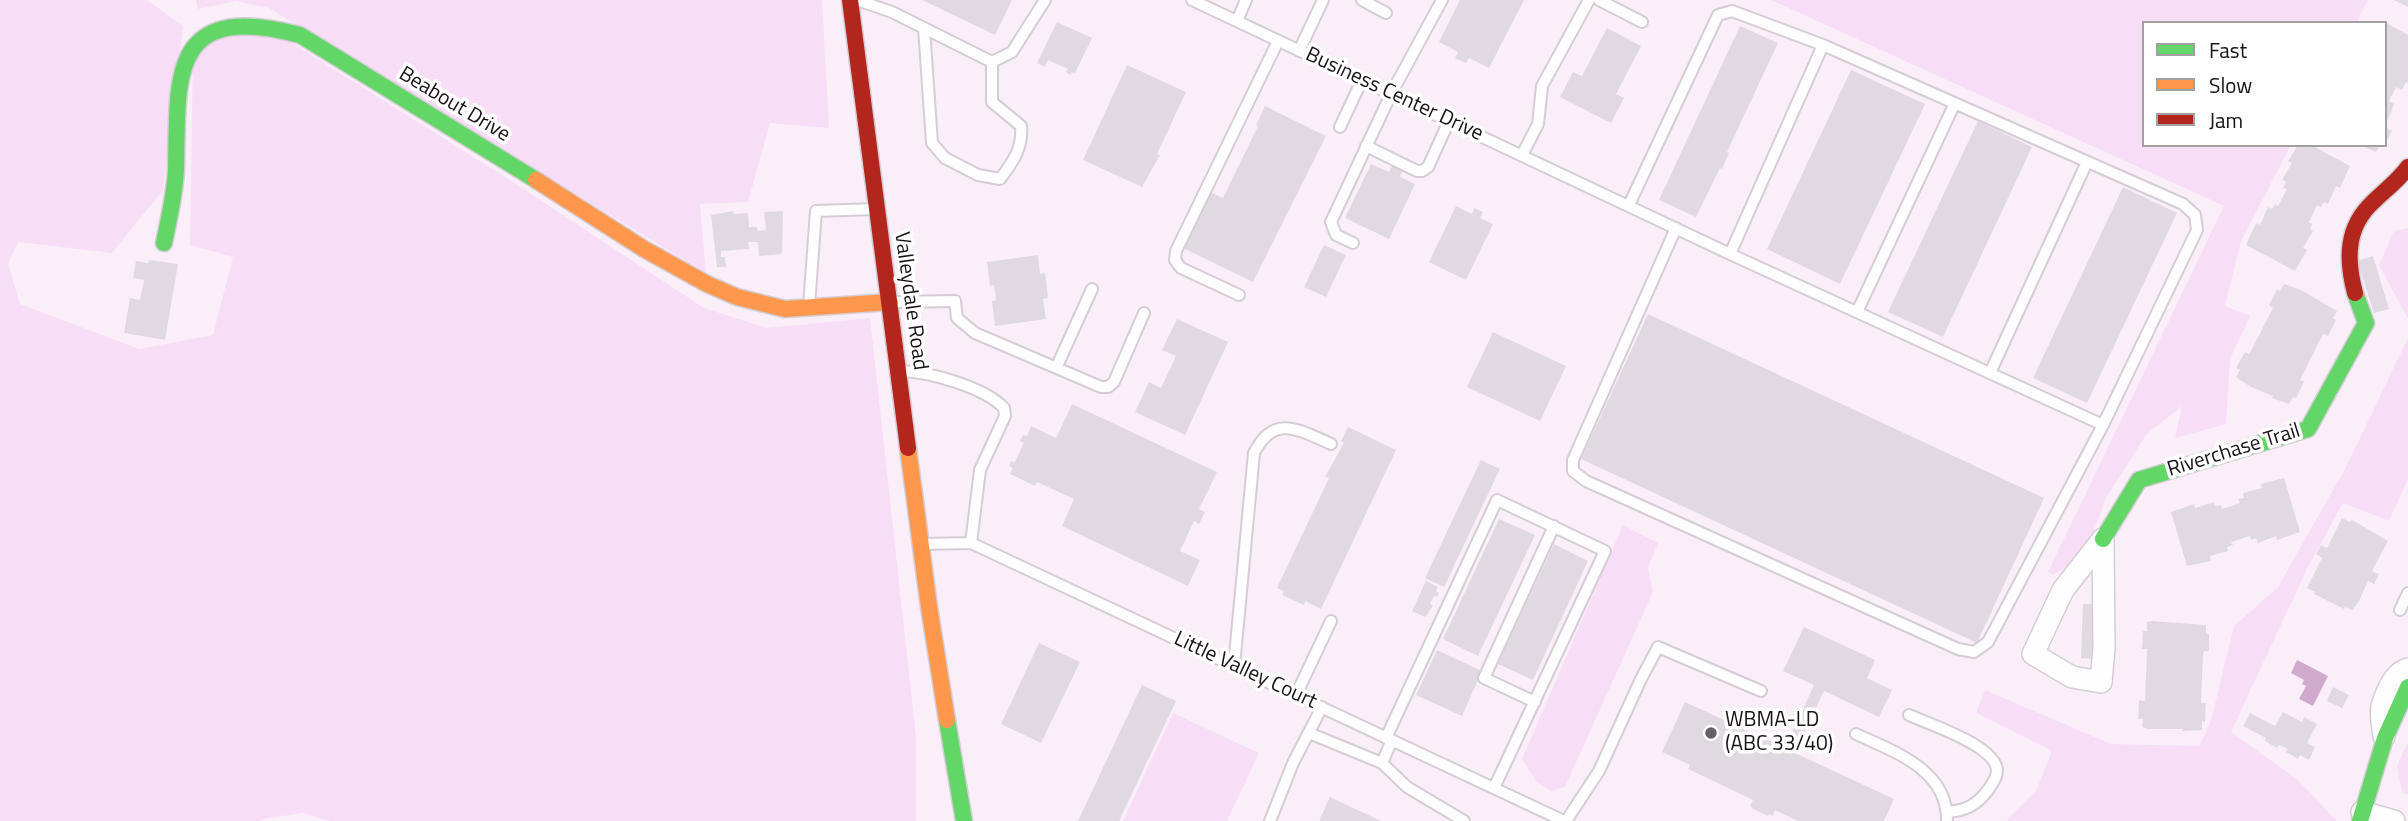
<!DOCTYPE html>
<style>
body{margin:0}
#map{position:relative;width:2408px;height:821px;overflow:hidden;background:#faeff9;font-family:"Titillium Web",sans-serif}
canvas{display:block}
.legend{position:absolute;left:2142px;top:21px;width:245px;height:126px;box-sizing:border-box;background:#fff;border:2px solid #a3a0a2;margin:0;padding:9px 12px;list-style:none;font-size:21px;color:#181117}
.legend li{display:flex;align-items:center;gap:14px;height:35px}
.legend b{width:35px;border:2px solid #a3a0a2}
</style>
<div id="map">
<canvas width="2408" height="821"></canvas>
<ul class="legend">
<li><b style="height:9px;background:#63d668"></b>Fast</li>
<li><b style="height:9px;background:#ff974d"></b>Slow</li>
<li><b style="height:9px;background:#b3261e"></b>Jam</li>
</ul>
</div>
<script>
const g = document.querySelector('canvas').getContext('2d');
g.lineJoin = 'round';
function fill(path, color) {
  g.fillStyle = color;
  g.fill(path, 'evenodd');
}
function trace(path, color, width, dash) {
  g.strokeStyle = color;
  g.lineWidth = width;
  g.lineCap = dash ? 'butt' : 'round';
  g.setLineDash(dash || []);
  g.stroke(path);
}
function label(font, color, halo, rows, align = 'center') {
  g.font = font + ' "Titillium Web",sans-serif';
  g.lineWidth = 7;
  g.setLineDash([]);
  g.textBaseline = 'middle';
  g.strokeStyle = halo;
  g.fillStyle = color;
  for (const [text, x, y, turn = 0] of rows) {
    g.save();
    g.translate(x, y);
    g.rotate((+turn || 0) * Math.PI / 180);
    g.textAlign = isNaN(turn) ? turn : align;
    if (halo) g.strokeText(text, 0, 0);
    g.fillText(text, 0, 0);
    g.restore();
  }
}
fill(new Path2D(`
 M0 0H147L183 26 163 190 112 253 18 242 8 264 20 304 139 349 213 335 233 257 190 245 193 55 218 25 273 31 510 180 704 308 767 328 870 318 916 737V821H330L303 813 263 819 260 821H0Z
 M196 0H822L829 128 770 123 748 202 700 204 706 273 269 8 236 1 198 9Z
 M1771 0H2368L2356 23H2144V145H2291L2241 241 2225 306 2250 316 2230 359 2226 424 2175 438 2182 406 2146 435 2106 498 2093 533 2068 566 2053 575 2048 572 2224 206Z
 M2408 228V319L2379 265 2394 231Z
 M2408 338V479L2389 521 2343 503 2308 567 2231 732 2298 780 2337 821H2006L2036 791 2052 751 1976 713 1985 690 2111 744 2199 746 2211 721 2234 626 2278 587 2346 467Z
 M1623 525 1658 543 1648 568 1653 592 1565 787 1551 791 1536 781 1522 759Z
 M1173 713 1259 753 1227 821H1123Z
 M2408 742V795L2402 792 2397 766Z`), '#f8ddf6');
fill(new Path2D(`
 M2297 660 2328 676 2313 706 2299 699 2306 686 2302 684 2304 680 2291 673Z`), '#cfaacd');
fill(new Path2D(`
 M922 0H1012L995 35Z
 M1460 0H1524L1489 68 1469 58 1466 63 1455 58 1458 52 1439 42Z
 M2394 0H2408V7Z
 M1057 22 1092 38 1075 73 1072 72 1071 75 1066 72 1068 69 1048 60 1045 67 1037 63Z
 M2385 22 2408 35V83L2406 82 2402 90 2396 87 2389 101 2394 104 2385 127Z
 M1740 26 1778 43 1727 152 1729 153 1722 169 1720 168 1696 217 1659 200Z
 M1607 28 1641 46 1616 94 1624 98 1611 123 1560 97 1573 72 1582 76Z
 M1127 65 1186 92 1157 154 1160 155 1142 187 1083 160Z
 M1851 70 1925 104 1840 284 1767 249Z
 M1265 106 1326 136 1253 282 1183 248 1210 192 1223 198 1258 126 1256 125Z
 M1978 121 2032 147 1943 337 1888 312Z
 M2385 127 2392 131 2385 144Z
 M2298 145H2311L2350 166 2340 188 2336 186 2328 204 2324 202 2321 207 2317 205 2309 222 2312 224 2310 229 2313 231 2303 248 2307 250 2295 271 2246 245 2256 223 2260 225 2268 207 2272 209 2275 204 2278 206 2287 189 2283 188 2286 182 2282 180 2292 163 2288 161Z
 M2359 145H2380L2376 152Z
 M1371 164 1389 172 1392 165 1403 170 1400 177 1415 184 1389 239 1345 218Z
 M2123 187 2177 213 2087 403 2033 378Z
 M1456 206 1472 214 1474 208 1483 212 1480 218 1493 224 1466 280 1429 262Z
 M733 211 734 214 748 213 749 227H757L758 231 766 230 764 212 783 211 782 254 759 256 758 242H748L749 249 721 251V257H725L726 267H717L711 215Z
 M1324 245 1346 255 1326 297 1304 287Z
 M1038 255 1040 274 1045 273 1048 298 1043 299 1046 319 995 326 992 301 996 300 994 285 990 286 987 262Z
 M2373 256 2389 309 2374 313 2357 261Z
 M149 260 178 264 165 340 124 333 130 298 140 300 144 280 133 278 136 261 148 263Z
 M2284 284 2301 290 2337 311 2333 318 2336 320 2328 336 2323 334 2300 380 2304 382 2296 398 2293 397 2289 404 2272 398 2273 396 2251 387 2236 377 2240 370 2236 368 2245 352 2249 354 2251 351 2273 308 2269 305 2277 289 2280 291Z
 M1648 314 2044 498 1977 643 1581 459Z
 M1177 319 1228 342 1185 435 1135 412 1149 382 1161 388 1176 356 1162 350Z
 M1493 332 1566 366 1540 421 1467 387Z
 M1072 404 1217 472 1199 509 1205 512 1199 524 1194 521 1180 551 1200 560 1188 586 1062 526 1074 499 1037 482 1035 486 1010 474 1013 468 1009 466 1011 461 1015 462 1024 443 1020 441 1023 435 1027 436 1031 426 1056 438Z
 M1348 427 1396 450 1321 609 1305 601 1304 605 1282 595 1284 591 1277 588 1329 478 1325 477 1344 443 1341 441Z
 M1481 460 1500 469 1444 587 1425 578Z
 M2284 478 2300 532 2277 540 2276 536 2258 543 2256 538 2251 540 2250 536 2231 542 2233 545 2227 547 2228 551 2210 556 2211 561 2187 566 2171 512 2194 504 2195 508 2214 502 2215 506 2221 505 2222 509 2240 503 2238 499 2244 498 2243 493 2262 488 2261 484Z
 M2342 518 2350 522 2352 520 2388 541 2372 571 2379 574 2374 584 2368 581 2359 601 2352 610 2345 607 2344 609 2314 594 2315 592 2307 588 2322 558 2316 554 2321 545 2327 548Z
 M1499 519 1535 535 1478 656 1443 639Z
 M1554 544 1588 561 1533 680 1498 664Z
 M1426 581 1438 587 1436 591 1439 593 1437 597 1434 596 1430 604 1433 606 1425 617 1412 611Z
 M2083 604H2099L2097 659 2081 658Z
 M2152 621 2206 625V634H2209V651H2204L2203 655 2201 703H2206L2205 722 2202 721V730L2183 731V729H2147L2142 727 2143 719H2138L2139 700 2145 701 2147 649H2142L2143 631H2147V622Z
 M1804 627 1875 660 1867 678 1892 690 1879 717 1824 691 1795 753 1894 799 1884 821H1798L1775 810 1773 816 1769 814 1768 816 1753 809 1750 805 1753 800 1688 769 1690 765 1662 752 1685 702 1785 748 1814 685 1783 671Z
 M1039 643 1080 662 1041 743 1001 724Z
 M1437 650 1482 671 1462 716 1416 695Z
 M1142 685 1176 701 1119 821H1078Z
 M2333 687 2349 695 2342 708 2327 701Z
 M2283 712 2302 722 2304 717 2317 724 2307 743 2315 747 2309 760 2300 755 2298 759 2286 752 2288 749 2279 745 2277 748 2265 741 2266 738 2243 726 2250 713 2275 726Z
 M1330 797 1381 821H1319Z`), '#e1d9e1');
const lane = new Path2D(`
 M857 0 892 12 992 62 1012 52 1045 0
 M1192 0 1730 254 2103 425 2197 230 2195 215 2183 204 1823 45 1732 11 1718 15 1629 205
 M1362 0 1386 13
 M1599 0 1642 22
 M1237 21 1246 0
 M924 28 932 143 945 158 978 175 1000 179C1013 162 1023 148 1021 126L992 102V62
 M1299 51 1323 0
 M1340 127 1362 80
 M1366 146 1417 171H1422L1428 167 1449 121
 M1522 155 1538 124 1542 86 1589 0
 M1676 228 1573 460V471L1586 481 1958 649 1974 652 1988 642 2103 425
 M1353 243 1336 235 1331 222 1391 94 1442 0
 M1730 254 1823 45
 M1239 295 1181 268 1175 260 1176 251 1278 41
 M893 302 955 301 957 318 975 333 1101 387H1108L1114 382 1144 313
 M809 306 816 211 876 209
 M1857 312 1955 103
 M1057 366 1092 289
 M901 371C930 372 984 387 1004 408L1005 416 980 470 971 543
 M1990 373 2087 162
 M922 544 971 543 1564 821
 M2400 610 2408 593
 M1234 666 1254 453C1274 413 1299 430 1331 444
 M1296 695 1331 621
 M1535 702 1484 678 1554 526
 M1909 715C1929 724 1997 746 1997 771 1997 778 1992 784 1988 790 1977 805 1965 811 1947 812
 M1309 733 1382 763
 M1856 734C1895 752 1948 770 1947 821
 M1386 738 1497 500 1605 551 1494 788
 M1392 740 1382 763 1407 787 1464 821
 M1270 821 1293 763 1322 707
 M1566 821 1599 771 1641 679 1658 647 1761 691`);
const street = new Path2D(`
 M2103 539 2104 648 2101 682 2072 677 2033 654 2063 590Z
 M2384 736C2383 727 2380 715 2382 706 2386 693 2394 672 2408 669
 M2362 812 2394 821`);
const fast = new Path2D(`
 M164 243C169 218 175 194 176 169 178 78 168 0 300 35L536 180
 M2103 539 2139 480 2308 429 2366 323 2355 293
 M947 720 964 821
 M2360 821 2385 738 2408 687`);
const slow = new Path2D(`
 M536 180 644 249 707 284 737 297 785 309 890 302
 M908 448 929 607 947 720`);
const jam = new Path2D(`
 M850 0 908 448
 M2355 293C2346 259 2346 227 2373 202 2385 190 2398 181 2408 167`);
trace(lane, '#d5cdd5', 14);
trace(street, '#d5cdd5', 24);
trace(fast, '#d5cdd5', 19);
trace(slow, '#d5cdd5', 19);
trace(jam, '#d5cdd5', 19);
trace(lane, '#fefdfe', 10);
trace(street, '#fefdfe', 21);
trace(fast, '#63d668', 16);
trace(slow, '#ff974d', 16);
trace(jam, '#b3261e', 16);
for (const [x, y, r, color] of [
 [1711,733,7,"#675f66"]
]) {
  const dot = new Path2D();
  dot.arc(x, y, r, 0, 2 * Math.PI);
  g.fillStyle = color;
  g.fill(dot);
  trace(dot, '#fff', 2.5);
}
label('21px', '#181117', '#fff', [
 ["Business Center Drive",1394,95,25],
 ["Beabout Drive",454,105,31],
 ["Valleydale Road",910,301,82],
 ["Riverchase Trail",2234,451,-17],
 ["Little Valley Court",1245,671,25]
]);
label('21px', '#181117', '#fff', [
 ["WBMA-LD",1725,721],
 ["(ABC 33/40)",1725,745]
], 'left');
</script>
